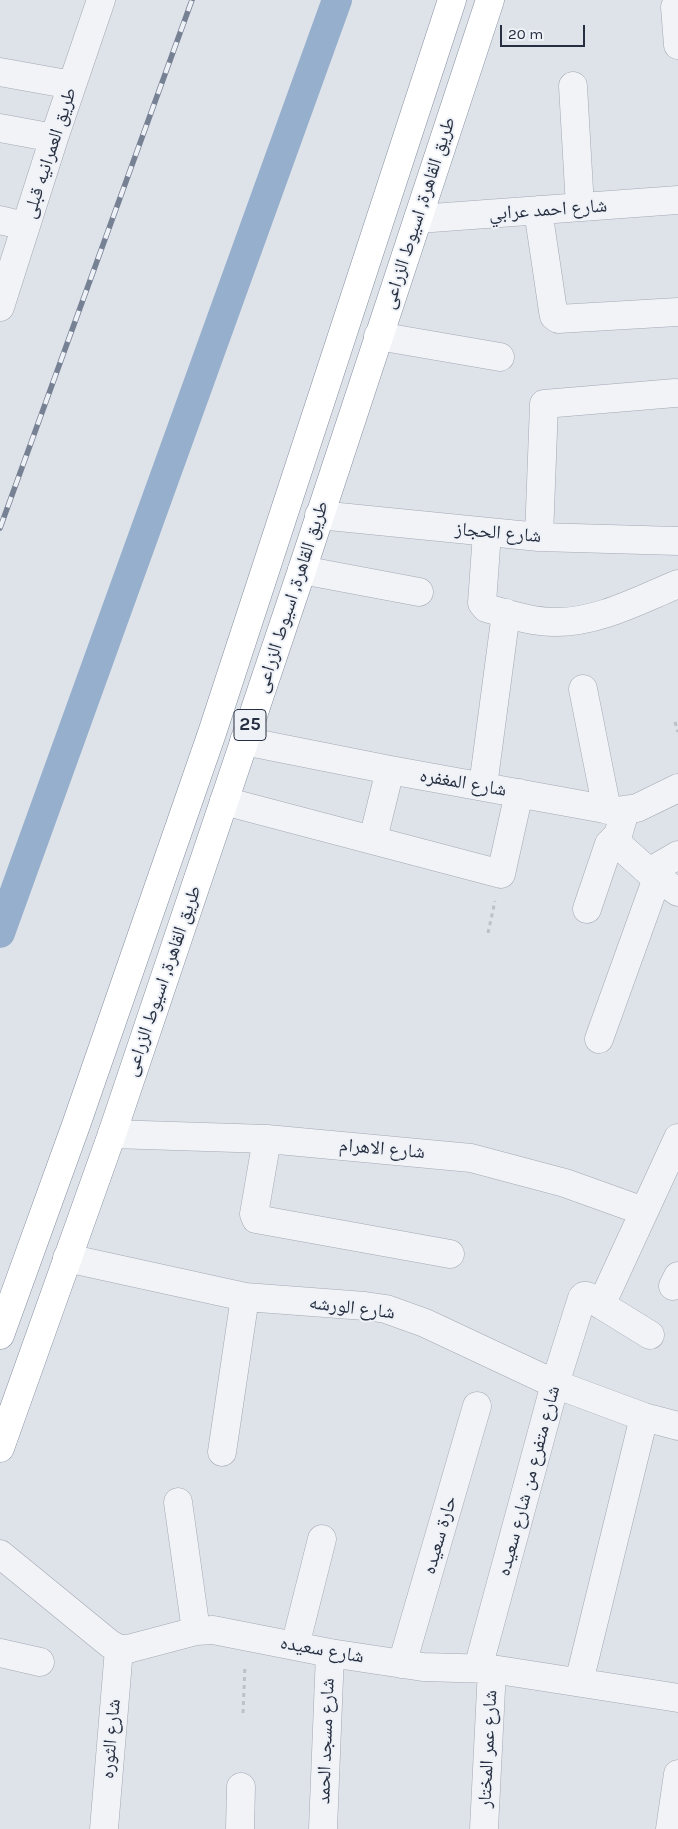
<!DOCTYPE html>
<meta charset="utf-8">
<style>
body{margin:0}
#map{position:relative;width:678px;height:1829px;overflow:hidden;background:#dee2e9;font-family:Karla,sans-serif}
canvas{display:block}
.scale{position:absolute;left:500px;top:25px;width:85px;height:22px;box-sizing:border-box;border:2px solid #262f41;border-top:0;padding-left:6px;font-size:15px;line-height:18px;white-space:nowrap;color:#262f41;-webkit-text-stroke:4px #eef1f6;paint-order:stroke}
</style>
<div id="map">
<canvas width="678" height="1829"></canvas>
<div class="scale">20 m</div>
</div>
<script>
const g = document.querySelector('canvas').getContext('2d');
g.lineJoin = 'round';
function trace(path, color, width, dash) {
  g.strokeStyle = color;
  g.lineWidth = width;
  g.lineCap = dash ? 'butt' : 'round';
  g.setLineDash(dash || []);
  g.stroke(path);
}
function label(font, color, halo, rows, align = 'center') {
  g.font = font + ' Karla,"Noto Naskh Arabic",sans-serif';
  g.lineWidth = 4;
  g.setLineDash([]);
  g.textBaseline = 'middle';
  g.strokeStyle = halo;
  g.fillStyle = color;
  for (const [text, x, y, turn = 0] of rows) {
    g.save();
    g.translate(x, y);
    g.rotate((+turn || 0) * Math.PI / 180);
    g.textAlign = isNaN(turn) ? turn : align;
    if (halo) g.strokeText(text, 0, 0);
    g.fillText(text, 0, 0);
    g.restore();
  }
}
trace(new Path2D(`
 M0 933 337 0`), '#96afcc', 30);
const minor = new Path2D(`
 M678 6H676L675 7 678 45
 M0 72 72 85
 M573 86 580 207
 M0 128 54 138
 M538 210 553 311 554 316 558 319 678 312
 M418 219 678 200
 M0 220 25 226
 M0 307 54 138 101 0
 M378 336 500 357
 M319 515 539 537 678 541
 M487 533 482 603 486 608C508 614 532 622 554 622 597 623 639 600 678 584
 M539 537 544 404 675 393
 M302 570 419 592
 M583 689 607 810
 M244 741 390 770 616 811 637 808 678 788
 M483 786 506 613
 M224 801 501 874 519 793
 M625 811 618 835 619 845 649 872 678 892
 M373 839 390 770
 M649 872 678 855
 M587 909 609 844 618 835
 M599 1039 657 878
 M112 1134 267 1139 471 1158 565 1183 643 1211
 M267 1139 254 1214 256 1219 450 1254
 M67 1258 245 1297 365 1306 386 1309 425 1323 555 1384 644 1417 678 1426
 M673 1286 678 1276
 M601 1305 678 1138
 M222 1452 245 1297
 M178 1502 196 1631
 M0 1554 110 1644 119 1649H128L196 1631 213 1630 330 1653 423 1667 492 1669 678 1698
 M295 1646 322 1539
 M0 1653 40 1662
 M402 1664 477 1406
 M478 1668 555 1384 582 1298 584 1296H587L650 1335
 M579 1682 644 1417
 M104 1829 119 1649
 M240 1829 241 1787
 M323 1829 330 1653
 M484 1829 492 1669
 M670 1829 678 1774`);
const highway = new Path2D(`
 M0 1335 76 1125 212 733 452 0
 M0 1448 112 1134 302 570 490 0`);
trace(minor, '#a3a9b3', 29);
trace(highway, '#858fa1', 29);
trace(new Path2D(`
 M675 722 678 732
 M488 933 495 901
 M243 1713 245 1665`), '#bcc0c8', 3, [4, 4]);
trace(minor, '#f1f3f7', 28);
trace(highway, '#fff', 28);
const rail = new Path2D(`
 M0 528 192 0`);
trace(rail, '#778194', 5.5);
trace(rail, '#eef1f6', 4, [11]);
for (const [x, y, w] of [
 [250,725,32]
]) {
  const box = new Path2D();
  box.roundRect(x - w / 2, y - 15.5, w, 31, 4);
  g.fillStyle = '#eef1f6';
  g.fill(box);
  trace(box, '#262f41', 1);
}
label('bold 18px', '#262f41', null, [
 ["25",250,725]
]);
label('19px', '#262f41', '#eef1f6', [
 ["طريق العمرانيه قبلى",50,153,-72],
 ["شارع احمد عرابي",548,210,-4],
 ["طريق القاهرة, اسيوط الزراعى",419,213,-72],
 ["شارع الحجاز",498,533,5],
 ["طريق القاهرة, اسيوط الزراعى",292,597,-72],
 ["شارع المغفره",463,783,10],
 ["طريق القاهرة, اسيوط الزراعى",163,981,-71],
 ["شارع الاهرام",382,1149,5],
 ["شارع الورشه",352,1308,7],
 ["شارع متفرع من شارع سعيده",529,1481,-75],
 ["حارة سعيده",440,1535,-74],
 ["شارع سعيده",322,1650,10],
 ["شارع الثوره",111,1739,-85],
 ["شارع مسجد الحمد",326,1741,-88],
 ["شارع عمر المختار",488,1749,-87]
]);
</script>
